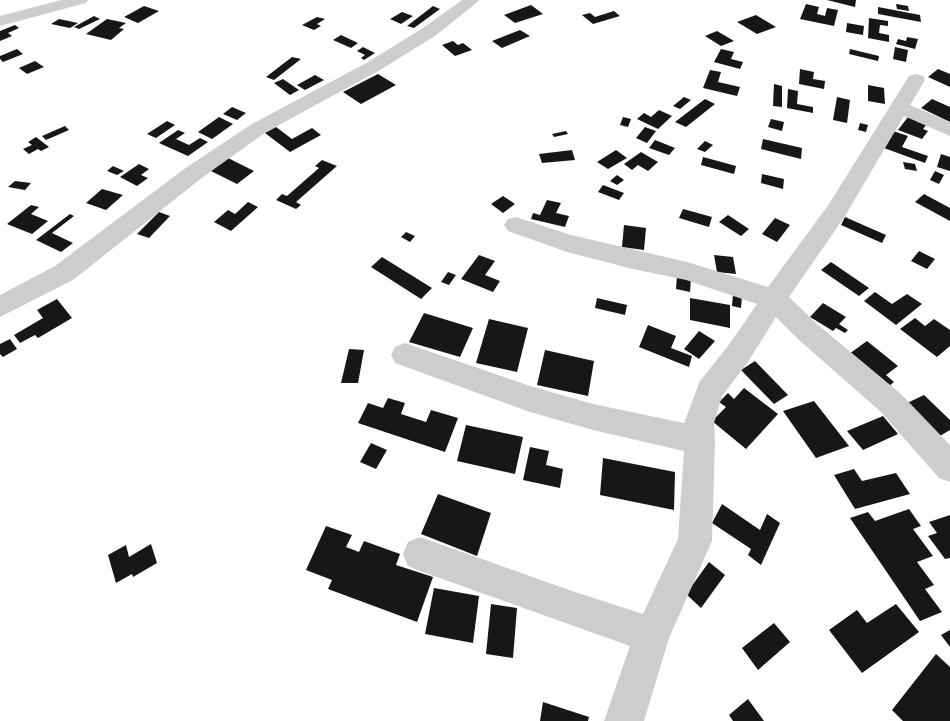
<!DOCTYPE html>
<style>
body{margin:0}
canvas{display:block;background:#fff}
</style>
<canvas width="950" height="721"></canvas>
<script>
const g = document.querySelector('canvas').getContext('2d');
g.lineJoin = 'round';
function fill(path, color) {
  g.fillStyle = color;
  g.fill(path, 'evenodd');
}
fill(new Path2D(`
 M827 0H856L855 7Z
 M806 4 819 7 817 14 825 16 827 8 838 10 834 26 800 19Z
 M896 4 908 6 909 11 897 9Z
 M531 5 543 14 515 23 504 15Z
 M144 6 159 11 138 23 124 17Z
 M433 6 440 9 414 28 407 26Z
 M878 7 920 15 921 22 878 14Z
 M614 11 620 16 593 24 582 15 590 13 595 17Z
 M402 12 413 16 401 24 390 19Z
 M756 15 776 27 757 34 737 22Z
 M94 16 100 19 79 29 74 27Z
 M317 17 325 19 317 24 321 26 314 30 302 25Z
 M869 18 888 21V26L880 25 879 33 889 35V42L868 38Z
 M59 19 78 23 70 28 51 24Z
 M107 19 126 23 119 28 124 29 111 40 86 34Z
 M847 23 864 26 863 35 846 32Z
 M15 25 19 28 8 33 12 36 0 41V31Z
 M520 30 530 36 502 48 492 41Z
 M717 31 734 41 721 46 705 36Z
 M341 35 358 43 351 48 333 40Z
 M907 37 918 39 915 49 896 44 898 39 906 41Z
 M453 41 458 45 463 43 472 50 455 56 442 45Z
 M363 47 375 53 364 60 361 58 365 55 357 51Z
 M895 47 908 50 906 62 893 59Z
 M17 49 23 54 3 62 0 59V56Z
 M721 49 734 52 731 59 743 62 740 69 714 62Z
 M850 49 879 56 878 61 849 54Z
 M292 57 301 59 274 80 266 77Z
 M35 61 44 67 27 74 19 68Z
 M800 69 814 72 813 79 825 81 824 89 799 84Z
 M938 69 950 74V87L928 77Z
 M710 70 721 72 718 82 740 87 737 96 703 88Z
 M378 74 396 85 361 104 343 92Z
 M315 75 324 80 305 90 297 85Z
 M283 79 299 90 290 95 274 83Z
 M774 84 782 86V107L773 106Z
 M868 85 884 88 885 104 868 101Z
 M788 89 798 91 797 104 813 107V113L787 108Z
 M684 97 691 100 680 109 673 106Z
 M837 97 850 100 847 123 833 120Z
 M705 99 715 104 686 127 675 122Z
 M932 99 950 107V122L921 108Z
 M232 107 246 113 237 120 223 114Z
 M659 110 672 116 658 129 637 119 644 113 651 117Z
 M219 117 233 124 212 139 198 132Z
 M623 117 631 119 628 127 620 125Z
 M908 117 926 125 923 129 928 131 922 139 898 130Z
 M771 119 784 122 782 131 768 127Z
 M167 121 175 125 156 138 147 134Z
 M860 123 868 125 866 132 858 130Z
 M65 126 69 130 46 140 42 136Z
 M276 127 292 139 312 128 321 135 290 152 265 133Z
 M645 127 656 131 647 143 636 138Z
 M178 130 185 133 176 139 189 145 200 138 208 142 188 156 159 143Z
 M566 131 568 134 554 137 552 134Z
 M893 131 908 136 902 147 928 156 925 163 884 148Z
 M36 137 49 147 41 151 38 149 29 154 23 149 32 145 28 142Z
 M763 139 802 148 801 159 761 149Z
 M655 140 675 148 669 155 649 148Z
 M705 141 713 145 705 152 697 149Z
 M572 150 575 160 542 163 539 154Z
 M616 150 627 158 608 169 597 162Z
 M641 152 658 162 648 171 638 165 632 170 624 164Z
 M941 154 950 157V171L937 167Z
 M226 157 254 171 237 184 209 170Z
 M703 157 736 166 734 174 701 165Z
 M322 160 337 166 296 202 301 205 296 209 276 200 282 194 287 196 319 168 315 166Z
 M903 162 915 164 917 171 905 169Z
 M139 164 149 169 141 175 148 178 137 186 120 177Z
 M113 166 124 171 117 175 107 171Z
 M935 171 944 175 939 184 930 180Z
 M762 174 784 179 783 189 761 183Z
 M617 175 624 180 617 185 610 181Z
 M15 181 31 183 25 190 8 187Z
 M603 185 624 193 619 200 598 192Z
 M102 189 123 195 106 210 86 203Z
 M924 194 950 208V221L915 202Z
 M503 196 515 204 503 213 491 204Z
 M547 200 561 203 556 213 569 216 565 227 531 219 533 213 540 215Z
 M248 202 258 207 231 231 214 222 228 210 235 214Z
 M31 205 39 207 31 214 48 221 32 234 7 224Z
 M683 209 712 217 709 227 679 218Z
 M159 212 170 216 149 238 137 234Z
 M70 214 74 216 52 233 73 243 61 252 36 240Z
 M728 215 749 229 741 236 719 222Z
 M845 217 886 235 882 243 841 225Z
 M775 218 790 225 777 242 762 234Z
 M624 225 646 228 644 250 622 247Z
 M406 232 415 236 410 242 401 237Z
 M919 251 935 259 927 269 911 261Z
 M479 255 495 261 485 275 500 281 493 292 461 279Z
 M714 255 733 257 736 274 717 272Z
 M382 257 432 288 421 299 371 267Z
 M831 262 869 288 859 296 821 270Z
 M448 272 456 275 449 285 441 282Z
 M677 275 691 278 690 292 676 289Z
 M875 292 892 304 907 294 922 304 896 325 864 301Z
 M733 294 742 296 741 308 732 306Z
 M597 298 627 305 625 315 595 308Z
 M690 298 730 305V328L690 320Z
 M57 299 72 318 38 338 35 335 20 343 14 335 43 318 37 310Z
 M823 303 846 317 839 324 848 330 845 333 836 328 833 331 810 317Z
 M424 313 473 328 460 357 409 342Z
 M915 318 925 326 934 319 950 330V346L937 357 900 329Z
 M489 319 528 328 517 372 476 363Z
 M648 325 676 336 671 348 692 356 689 367 639 347Z
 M699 331 715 341 699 359 684 349Z
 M10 339 17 349 3 357 0 354V344Z
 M867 341 898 366 886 375 894 382 888 387 849 354Z
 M349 349 364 350 358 383H341Z
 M545 350 594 361 588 396 537 385Z
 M755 361 788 395 774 404 741 370Z
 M744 388 778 414 746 449 712 421 726 407 719 402 728 393 734 399Z
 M924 395 950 420V430L938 437 905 404Z
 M388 398 405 403 401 414 426 422 431 410 458 418 445 452 358 423 368 403 383 408Z
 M814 401 849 446 816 458 783 411Z
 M883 416 898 434 863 450 847 431Z
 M466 425 523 437 515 474 457 461Z
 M371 443 387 450 376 469 360 462Z
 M530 447 549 451 546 465 563 469 560 488 523 480Z
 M603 458 675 472 674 510 600 495Z
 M854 469 862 481 896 473 910 494 855 509 834 475Z
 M438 494 491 513 477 556 421 534Z
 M722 504 760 530 767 514 780 523 761 565 748 555 751 549 712 523Z
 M909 509 921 526 913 529 933 556 917 562 934 585 925 589 942 612 920 621 850 518 868 512 875 521Z
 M950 515V558L945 559 928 536 937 533 929 522Z
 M326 526 352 535 346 547 359 552 364 541 400 554 396 565 433 577 417 622 328 589 332 580 306 570Z
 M151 544 157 563 133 577 132 574 116 583 108 555 126 545 129 557Z
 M709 562 725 575 701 608 686 594Z
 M434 588 479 596 473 643 425 634Z
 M491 604 517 608 513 658 486 654Z
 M896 604 919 632 862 673 829 630 857 610 867 623Z
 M774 623 790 642 758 670 742 648Z
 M950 630V647L941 635Z
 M936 654 950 667V721H903L892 710Z
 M748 699 764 721H733L729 715Z
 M543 702 589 717 588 721H540Z`), '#171717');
fill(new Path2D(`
 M61 0H88L86 3 0 26V16Z
 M462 0H480L435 36 380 70 266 132 203 177 73 280 0 317V295L55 266 187 167 252 124 368 62 423 28Z
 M916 74 923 76 925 80 910 105 950 122V136L904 116 845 216 789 297 817 324 901 394 950 445V482L939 478 881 412 799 340 776 317 748 362 722 396 714 423 715 441 712 541 669 638 644 721H604L630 646 420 571 408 566 403 554 408 542 420 537 572 591 643 614 678 539 684 451 593 430 530 412 395 363 391 355 395 347 405 343 530 386 593 404 684 423 700 381 728 346 757 304 686 280 633 269 567 252 508 231 504 225 508 219 516 217 571 235 687 262 768 287 829 204 909 76Z`), '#cdcdcd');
</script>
